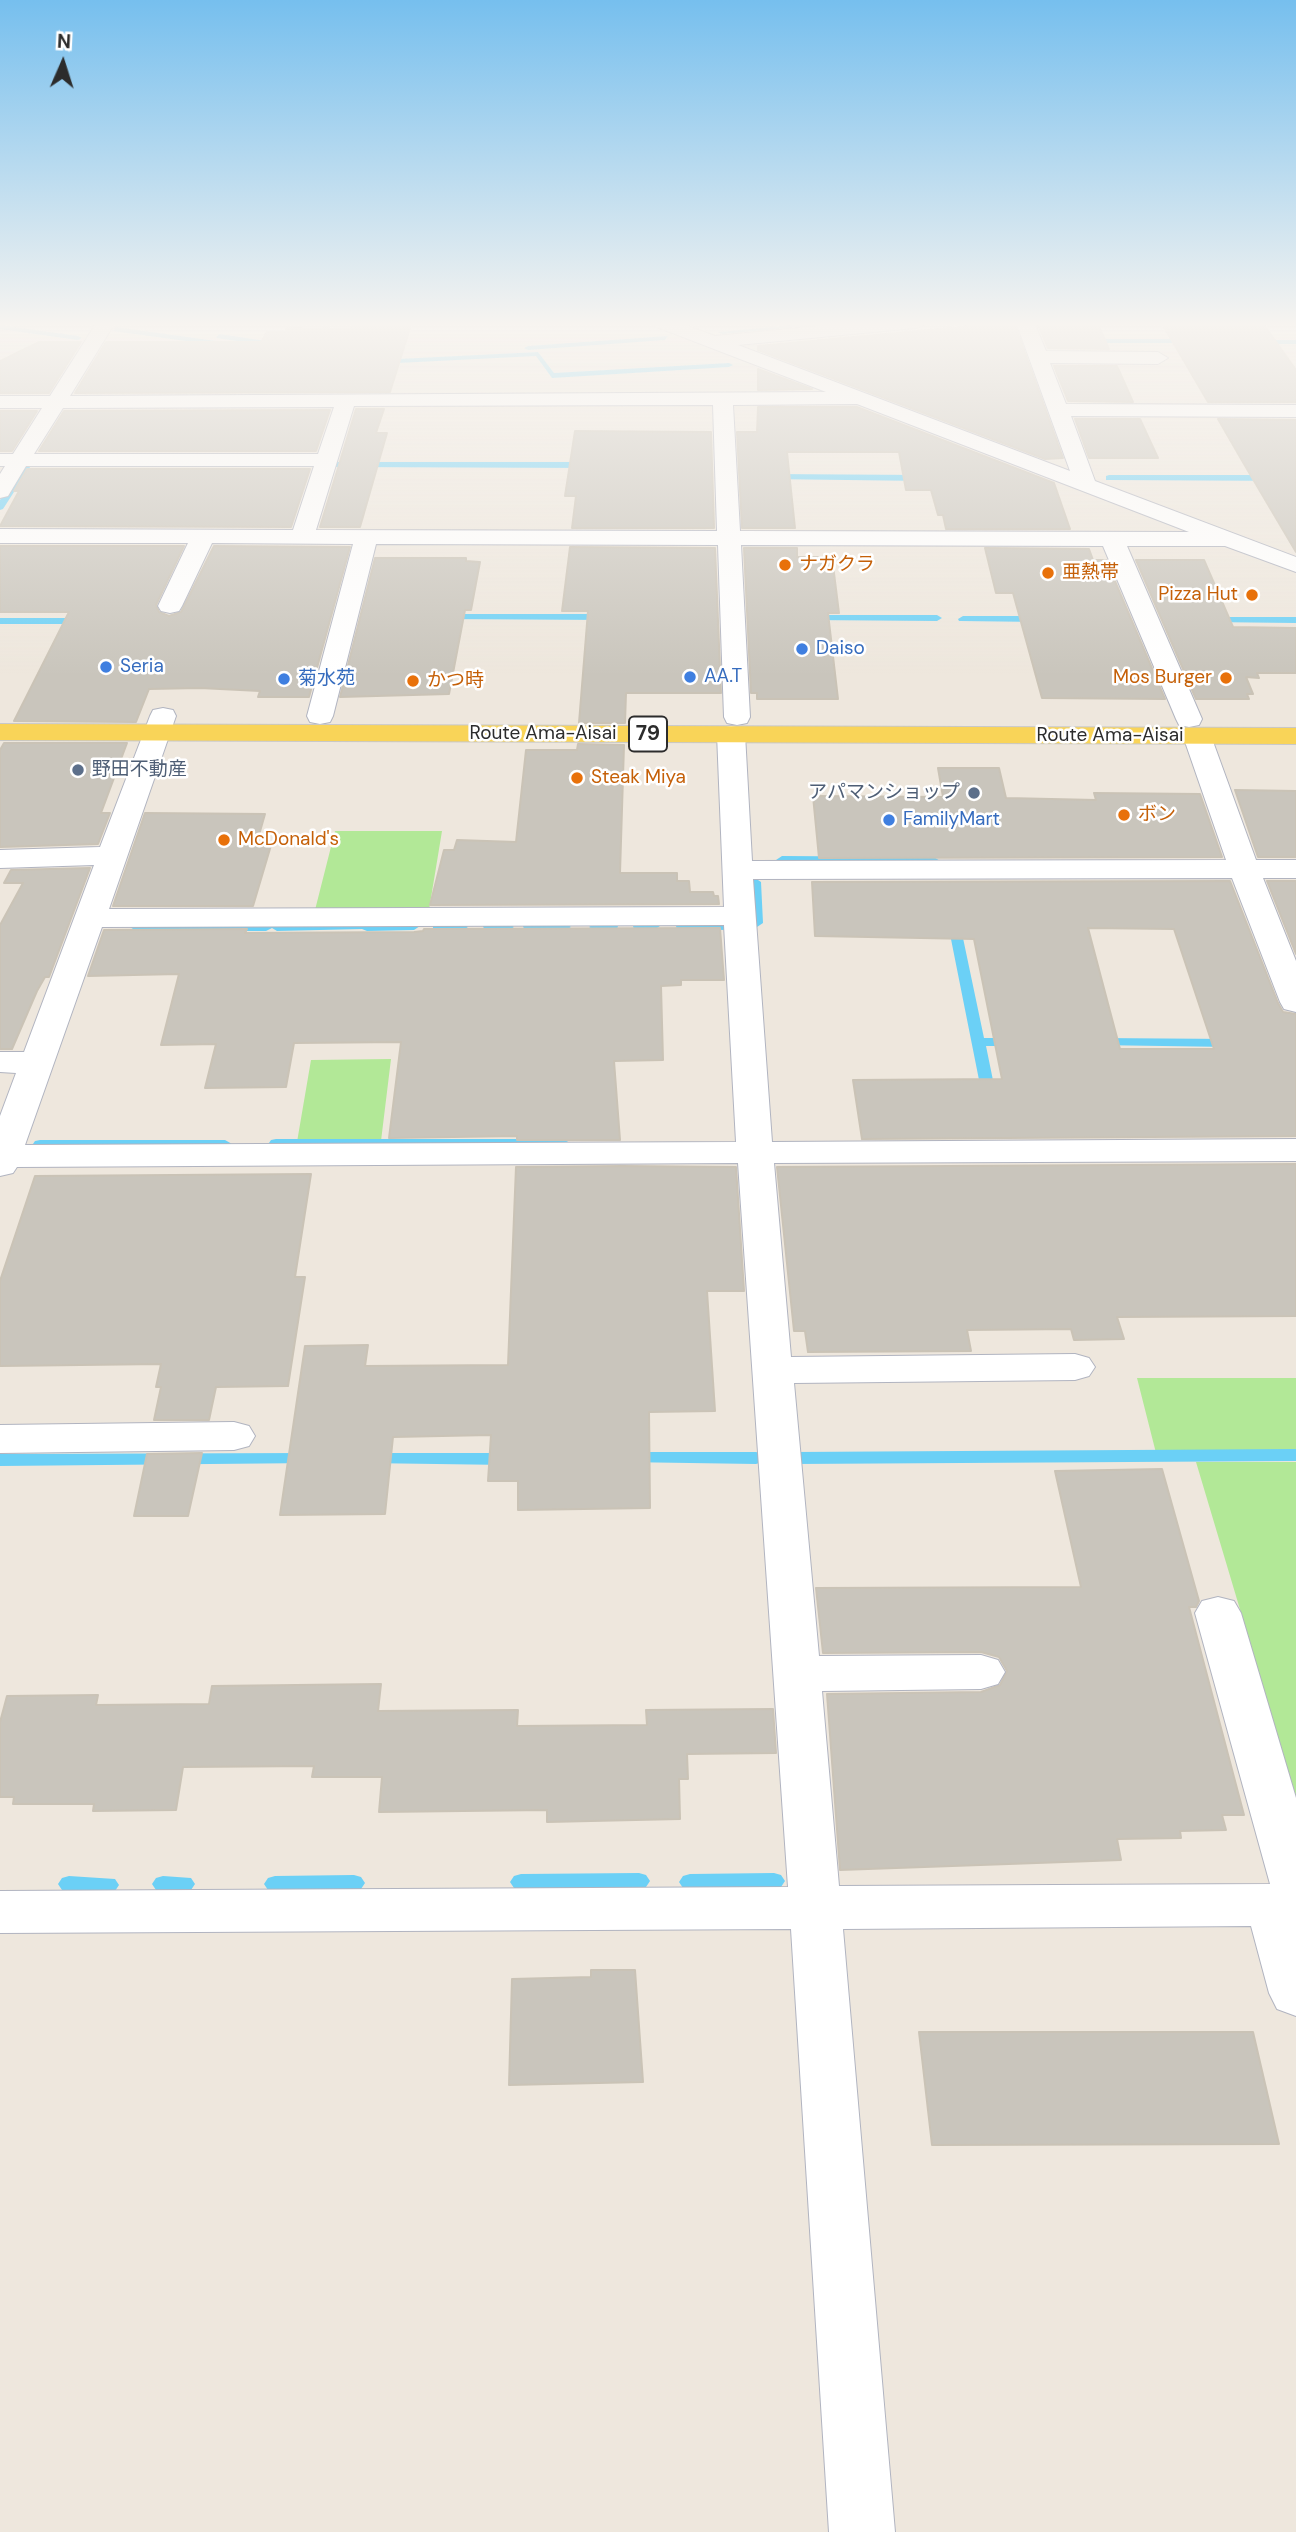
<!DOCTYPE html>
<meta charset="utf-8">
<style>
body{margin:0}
#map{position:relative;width:1296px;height:2532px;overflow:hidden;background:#eee7dd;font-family:"DM Sans",sans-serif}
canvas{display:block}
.north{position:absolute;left:28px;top:28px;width:70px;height:70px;-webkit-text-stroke:5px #fff;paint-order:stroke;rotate:3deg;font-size:19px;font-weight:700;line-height:28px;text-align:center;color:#2c2c2c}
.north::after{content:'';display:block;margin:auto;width:24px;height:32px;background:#2c2c2c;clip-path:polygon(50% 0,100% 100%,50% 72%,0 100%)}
</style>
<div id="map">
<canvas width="1296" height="2532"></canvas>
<div class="north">N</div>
</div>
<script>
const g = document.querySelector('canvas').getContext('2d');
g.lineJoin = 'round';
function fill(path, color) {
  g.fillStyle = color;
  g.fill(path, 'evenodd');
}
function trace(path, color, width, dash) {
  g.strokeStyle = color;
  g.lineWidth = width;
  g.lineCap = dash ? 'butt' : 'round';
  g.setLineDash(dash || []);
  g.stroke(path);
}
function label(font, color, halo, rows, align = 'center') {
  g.font = font + ' "DM Sans","Noto Sans JP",sans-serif';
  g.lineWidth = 5;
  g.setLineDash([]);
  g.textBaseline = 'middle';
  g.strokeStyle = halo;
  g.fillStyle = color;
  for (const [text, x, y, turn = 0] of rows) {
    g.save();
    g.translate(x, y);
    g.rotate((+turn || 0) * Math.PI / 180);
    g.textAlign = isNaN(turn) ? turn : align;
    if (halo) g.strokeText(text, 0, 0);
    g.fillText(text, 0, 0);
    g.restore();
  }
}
fill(new Path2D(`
 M335 831H442L429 910H315Z
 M391 1059 381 1141 297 1142 311 1060Z
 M1137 1378H1296V1452L1156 1453Z
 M1196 1462H1296V1797Z`), '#b2e897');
fill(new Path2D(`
 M826 322H854L722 334 718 332Z
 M0 325 78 336 82 338 78 340 0 329Z
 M116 327 230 343 234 345 230 347 113 331Z
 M219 334 280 343 284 345 280 347 216 338Z
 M668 336 665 340 528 350 524 348 528 346Z
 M1085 339H1192L1196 341 1192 343H1082Z
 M1256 340H1296V344H1253Z
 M538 352 554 373 729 363 733 365 729 367 552 378 536 356 378 364 374 362 378 360Z
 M25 462 32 464 3 509 0 510V500Z
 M337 462H591L595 465 591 468 334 467V463Z
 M769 474 925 475 929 478 925 481 766 479 765 477Z
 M1109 475H1296V481L1106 480V476Z
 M444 614H607L612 617 607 620 440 619 439 617Z
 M810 615H937L942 618 937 621 806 620 805 618Z
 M963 616H1041L1046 619 1041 622 959 621 958 619Z
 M1211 617H1296V623L1207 622 1206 620Z
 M0 618H84L89 621 84 624H0Z
 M782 856 934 857 940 861 934 865 778 863 776 860Z
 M755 878 761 882 763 923 757 927 751 923 749 882Z
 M953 915 959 919 984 1038H1014L1021 1042 1014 1046H986L997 1100 990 1104 983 1100 947 919Z
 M357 922 362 924 414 922 420 926 414 930 367 931 362 929 277 931 272 928 266 931H136L130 927 136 923H266L272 926 277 923Z
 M489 922 508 923 514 927 508 931 484 929 483 926Z
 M529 922 565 923 571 927 565 931 524 929 523 926Z
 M612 922 618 926 617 929 595 931 589 927 595 923Z
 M639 922H654L660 926 654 930 634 929 633 926Z
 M682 922H726L732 926 726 930 677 929 676 926Z
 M438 923H462L468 927 462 931 433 930V924Z
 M1099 1038 1231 1039 1238 1043 1231 1047 1094 1045 1092 1042 1094 1039Z
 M276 1139H563L570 1143 563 1147 271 1146 269 1143 271 1140Z
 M40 1140H225L232 1144 225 1148 35 1147 33 1144 35 1141Z
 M1296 1449V1461L794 1464 788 1462 785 1458 788 1454 794 1452Z
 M629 1452H756L762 1454 765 1458 762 1462 756 1464 623 1462 620 1458 623 1454Z
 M309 1453 315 1455 318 1459 315 1463 0 1466V1454Z
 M370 1453H509L515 1455 518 1459 515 1463 509 1465 364 1463 361 1459 364 1455Z
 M639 1873 646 1875 650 1881 646 1887 639 1889 521 1890 514 1888 510 1882 514 1876 521 1874Z
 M774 1873 781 1875 785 1881 781 1887 774 1889 690 1890 683 1888 679 1882 683 1876 690 1874Z
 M354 1875 361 1877 365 1883 361 1889 354 1891 275 1892 268 1890 264 1884 268 1878 275 1876Z
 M69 1876 115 1879 119 1885 115 1891C101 1896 76 1895 62 1890L58 1884 62 1878Z
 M163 1876 191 1878 195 1884 191 1890C180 1894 167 1894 156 1890L152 1884 156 1878Z`), '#6bd0f6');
const building = new Path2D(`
 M354 322H412L390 392 75 393 106 342H261L267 332H285L287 328 350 329Z
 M1014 322 1063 458 1045 459 758 350V346Z
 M1037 322H1097L1109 349 1048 348Z
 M1161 322H1262L1296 370V402H1208Z
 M39 342H81L49 393H0V361Z
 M1054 366H1117L1133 402 1068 401Z
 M758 369 812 389 758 390Z
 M758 407H857L1054 483 1070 529H946L943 515H938L931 490H906L899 452H787L795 528H742L737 432H757Z
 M356 409H384L376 433H387L360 527H320Z
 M330 410 316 451H39L64 411Z
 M0 411H37L12 451H0Z
 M1075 419H1140L1158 458H1089Z
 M1218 419 1296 420V552L1244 464Z
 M575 431 711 432 714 528H572L576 496H565Z
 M27 469H310L291 527 0 526 19 491H14Z
 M0 546H184L156 605 159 612 169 616 181 612 214 546 350 547 309 697H258L260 691 200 688 149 689 136 722 14 721 69 612H0Z
 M570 547 715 548 721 693H626L625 723H579L588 611H562Z
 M744 548H797V557H832L839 613H828L838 699H757V693H751Z
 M985 548 1089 549 1093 560H1106L1165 699 1042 698 1013 593H996Z
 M375 558H466V561L480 562 471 610H465L449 694 340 697Z
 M1136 560H1204L1233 627 1296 628V673H1257L1259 678 1246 677 1253 694H1247L1249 699H1196Z
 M4 743H127L101 813H110L98 844 0 847V750Z
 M578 744 624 745 620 873H677V881H689L690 892H713L714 896H718L719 904 430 905 444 850H454L457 840 516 842 526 750H577Z
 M938 768H999L1006 798 1096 800 1094 793 1200 794 1222 857 819 858 813 796 943 797Z
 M1235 790 1296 791V857H1258Z
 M145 813 265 814 257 842H272L253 906H113Z
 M90 868 49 977H45L37 991 12 1049H0V925L23 883H4L11 870Z
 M1230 881 1278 1003 1283 1012 1296 1014V1136L862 1139 853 1080 1002 1079 974 939 815 936 812 882ZM1088 928 1174 929 1214 1049H1120Z
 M1267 881H1296V954Z
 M720 928 724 980H681V985L661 986 663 1060 614 1061 620 1140H517V1136L389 1138 401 1042 294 1043 286 1087 205 1088 216 1044 161 1045 179 974 88 976 104 930 247 929 245 933 414 932 423 931 424 929Z
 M1296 1164V1316L1117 1317 1124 1339 1074 1340 1071 1329 967 1330 971 1351 808 1352 805 1331H794L777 1167Z
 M622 1166 736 1167 744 1291H707L715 1411 649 1412 650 1508 518 1510V1481H488L491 1435 393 1437 385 1514 280 1515 305 1346 368 1345 365 1366 508 1365 516 1167Z
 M311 1174 295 1277H305L288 1386 216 1387 209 1420H154L161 1387H156L161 1364 0 1366V1281L35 1176Z
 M202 1453 188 1516H134L147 1454Z
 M1162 1469 1199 1601 1196 1607H1189L1244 1815H1222L1226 1830 1180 1831 1181 1838 1117 1839 1121 1860 840 1870 827 1694 981 1692 1000 1685 1007 1671 999 1657 981 1652 823 1653 816 1588 1081 1587 1055 1471Z
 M381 1684 378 1711 518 1710 517 1726 647 1725 646 1710 773 1709 776 1753 687 1754 688 1779H679L680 1819 547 1822V1810L379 1812 382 1777H312L314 1766 183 1767 176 1810 93 1811 94 1804H13L14 1797H0V1722L7 1696 98 1695 96 1705 209 1704 212 1686Z
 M591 1970H635L643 2082 509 2085 512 1979 591 1977Z
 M919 2032H1253L1279 2144 932 2145Z`);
fill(building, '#c9c5bc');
trace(building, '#cac3b6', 2);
const minor = new Path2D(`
 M97 322H111L113 326 70 396 826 392 654 326 652 322H677L715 336 862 322H924L922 326 915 328 738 345 1070 471 1016 322H1034L1046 351 1158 352 1168 358 1158 364 1050 363 1066 404 1296 405V417L1071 416 1095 481 1296 557V572L1225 546H1127L1202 719 1199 725 1189 727 1179 725 1176 719 1103 546 741 545 750 717 747 723 737 725 727 723 724 717 718 545 376 544 333 716 330 722 320 724 310 722 307 716 353 544 212 543 182 606 179 611 170 613 161 611 158 606 188 543H0V529L293 530 314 466H26L8 496 0 498V474L5 466H0V454H13L42 408H0V396H50ZM857 404 1189 532 740 531 733 405ZM713 405 717 531 316 530 354 406ZM334 407 318 454H34L63 408Z
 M163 708 173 710 176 716 109 909 724 907 717 734 721 728 731 726 741 728 745 734 752 861 1226 860 1183 736 1187 730 1197 728 1207 730 1211 736 1256 860H1296V878H1263L1296 961V1012L1284 1009 1280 1002 1232 878 753 879 772 1142 1296 1139V1161L774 1163 791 1357 1075 1354 1089 1358 1095 1367 1089 1376 1075 1380 794 1383 819 1656 981 1655 998 1660 1005 1672 998 1684 981 1689 822 1691 839 1886 1270 1884 1195 1613 1202 1601 1218 1597 1234 1601 1241 1613 1296 1798V2016L1277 2009 1269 1993 1251 1926 843 1929 895 2532H829L791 1929 0 1933V1891L788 1887 738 1163 17 1167 13 1173 0 1176V1116L16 1073 0 1072V1052H24L94 865 0 868V850L100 847 150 716 153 710ZM724 925 736 1142 25 1145 102 927Z
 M234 1422 249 1426 255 1436 249 1446 234 1450 0 1453V1425Z`);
const major = new Path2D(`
 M0 724 1296 728V744L0 740Z`);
trace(minor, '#b1b4c0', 2);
trace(major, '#c8c8c8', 2);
fill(minor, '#fff');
fill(major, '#f9d458');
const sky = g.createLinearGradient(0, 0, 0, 676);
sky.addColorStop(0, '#76bfee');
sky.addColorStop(0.48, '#f7f4f0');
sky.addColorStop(1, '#f7f4f000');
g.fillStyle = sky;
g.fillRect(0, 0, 1296, 676);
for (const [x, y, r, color] of [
 [785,565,7,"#e8710a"],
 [1048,573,7,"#e8710a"],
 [1252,595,7,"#e8710a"],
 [802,649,7,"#3f7fe0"],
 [106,667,7,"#3f7fe0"],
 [690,677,7,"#3f7fe0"],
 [1226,678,7,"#e8710a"],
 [284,679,7,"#3f7fe0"],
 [413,681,7,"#e8710a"],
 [78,770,7,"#5c6f8a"],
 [577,778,7,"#e8710a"],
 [974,793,7,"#5c6f8a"],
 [1124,815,7,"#e8710a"],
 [889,820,7,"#3f7fe0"],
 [224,840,7,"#e8710a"]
]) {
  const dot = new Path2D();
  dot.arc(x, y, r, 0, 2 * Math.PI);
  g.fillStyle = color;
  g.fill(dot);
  trace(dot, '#fff', 2.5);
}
label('19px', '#c56008', '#fff', [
 ["ナガクラ",799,565],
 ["亜熱帯",1062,573],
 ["Pizza Hut",1238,595,"right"],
 ["Mos Burger",1212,678,"right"],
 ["かつ時",427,681],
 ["Steak Miya",591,778],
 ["ボン",1138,815],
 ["McDonald's",238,840]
], 'left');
label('19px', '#366cbe', '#fff', [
 ["Daiso",816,649],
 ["Seria",120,667],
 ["AA.T",704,677],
 ["菊水苑",298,679],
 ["FamilyMart",903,820]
], 'left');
label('19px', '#2c2c2c', '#fff', [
 ["Route Ama-Aisai",543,734],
 ["Route Ama-Aisai",1110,736]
]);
label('19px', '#4e5e75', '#fff', [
 ["野田不動産",92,770],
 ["アパマンショップ",960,793,"right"]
], 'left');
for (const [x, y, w] of [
 [648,734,38]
]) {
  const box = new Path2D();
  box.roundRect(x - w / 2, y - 17.5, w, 35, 5);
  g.fillStyle = '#fff';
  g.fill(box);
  trace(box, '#2c2c2c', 2);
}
label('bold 21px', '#2c2c2c', null, [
 ["79",648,734]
]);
</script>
